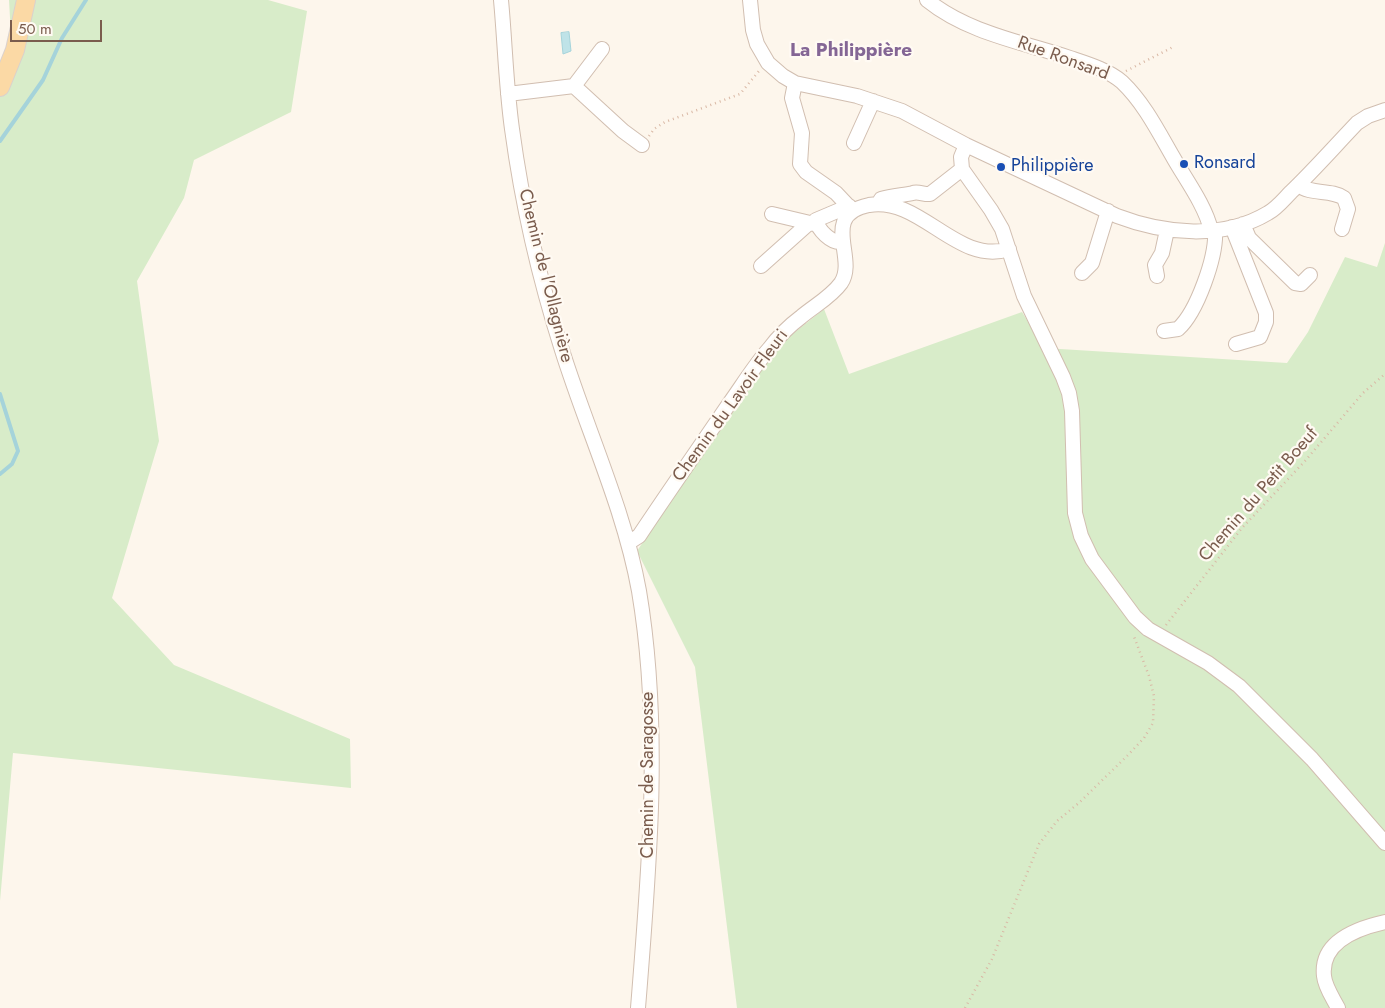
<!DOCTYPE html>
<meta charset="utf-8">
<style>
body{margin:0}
#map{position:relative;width:1385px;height:1008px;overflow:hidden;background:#fdf6ec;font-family:Jost,sans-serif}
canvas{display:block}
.scale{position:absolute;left:10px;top:20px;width:92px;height:22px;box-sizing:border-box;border:2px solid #7a5c4d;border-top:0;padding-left:6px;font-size:15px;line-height:18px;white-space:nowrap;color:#7a5c4d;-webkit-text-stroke:4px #fffaf3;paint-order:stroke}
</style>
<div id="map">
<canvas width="1385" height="1008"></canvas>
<div class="scale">50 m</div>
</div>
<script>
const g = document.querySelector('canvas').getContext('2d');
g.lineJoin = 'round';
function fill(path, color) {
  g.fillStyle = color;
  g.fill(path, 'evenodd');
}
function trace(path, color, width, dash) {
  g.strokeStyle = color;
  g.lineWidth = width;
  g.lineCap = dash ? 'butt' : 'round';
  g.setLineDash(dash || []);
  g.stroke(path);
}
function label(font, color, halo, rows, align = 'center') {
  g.font = font + ' Jost,sans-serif';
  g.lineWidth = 4.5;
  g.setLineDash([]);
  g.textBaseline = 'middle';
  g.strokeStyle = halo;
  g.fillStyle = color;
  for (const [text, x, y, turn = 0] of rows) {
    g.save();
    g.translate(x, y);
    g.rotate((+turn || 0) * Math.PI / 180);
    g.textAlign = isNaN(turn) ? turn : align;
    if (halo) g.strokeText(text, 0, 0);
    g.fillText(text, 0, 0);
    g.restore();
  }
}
fill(new Path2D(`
 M9 0H268L307 11 291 112 194 160 184 198 137 281 159 441 112 598 174 665 350 739 351 788 13 753 0 901V77L12 54Z
 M1385 243V1008H737L695 667 637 551 770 352 824 309 849 374 1022 312 1044 348 1287 363 1308 332 1345 257 1377 267Z`), '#d8ecc9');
const water = new Path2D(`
 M569 32 571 51 563 54 561 33Z`);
fill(water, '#bfe3e8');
trace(water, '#a5d3da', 1);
trace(new Path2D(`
 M0 141 43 80 62 38 86 0
 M0 394 18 451 12 464 0 474`), '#a5d3da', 4);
const minor = new Path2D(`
 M501 0C505 43 506 86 512 129 522 203 539 278 562 350 587 430 624 508 639 591 662 728 649 870 638 1008
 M750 0 753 30 757 44 768 63 783 76 795 83 857 96 902 111 966 145 1117 216C1164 234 1223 240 1268 213 1277 208 1284 199 1291 192 1314 170 1335 146 1357 123L1368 116 1385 110
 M927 0C968 33 1022 42 1070 58 1088 64 1108 70 1122 82 1144 103 1158 131 1173 157 1186 180 1205 205 1211 230
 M795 83 792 98 802 133 800 164 806 172 836 193 853 211
 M574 86 623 131 642 145
 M508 94 574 86 602 49
 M854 143 873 101
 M966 145 961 157 962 169 991 210 1002 229 1024 296 1063 377 1069 393 1072 411 1075 513 1081 536 1092 559 1135 617 1148 629 1208 663 1239 686 1312 759 1385 843
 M1299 185C1310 195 1331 189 1344 198L1348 209 1342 229
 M879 203 881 199C892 196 904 195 913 193 918 191 925 195 930 194L962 169
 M772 214 810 223
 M1243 224 1249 238 1295 283 1301 284 1310 275
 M1232 227 1266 313V322L1260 337 1236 344
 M841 242C831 243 818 230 816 220L849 206
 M761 266 808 224 816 223
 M1082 273 1092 263 1108 211
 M1157 276 1155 265 1162 253 1167 230
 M1164 331 1178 329C1197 312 1217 256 1215 230
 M628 543 639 536C669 491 699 448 729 404 742 386 754 366 769 349 778 337 789 326 801 317 814 306 831 297 841 283 858 258 819 215 869 205 921 196 957 266 1009 249
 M1338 1008C1333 998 1325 987 1324 976 1320 941 1358 928 1385 922`);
const major = new Path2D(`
 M0 87 15 50 26 0`);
trace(minor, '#d1beb0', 16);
trace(major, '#dad1cd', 20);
trace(new Path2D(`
 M1126 71 1173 47
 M649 136 654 129 665 122 740 94 759 71
 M1166 625 1242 528 1305 461 1363 393 1385 374
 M965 1008 992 959 1039 844 1057 821 1080 802 1128 755 1144 738 1153 723 1154 696 1149 676 1133 634`), '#d9b8a5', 2.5, [1, 4]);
trace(minor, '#fff', 14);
trace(major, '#fbd9a5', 18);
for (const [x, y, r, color] of [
 [1184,164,5,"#1a4fb4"],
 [1001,167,5,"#1a4fb4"]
]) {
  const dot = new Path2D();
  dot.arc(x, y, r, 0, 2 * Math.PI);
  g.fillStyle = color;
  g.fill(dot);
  trace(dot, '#fffaf3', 2);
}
label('18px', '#7a5c4d', '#fffaf3', [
 ["Rue Ronsard",1063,59,20],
 ["Chemin de l'Ollagnière",545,276,76],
 ["Chemin du Lavoir Fleuri",731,406,-54],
 ["Chemin du Petit Boeuf",1259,495,-49],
 ["Chemin de Saragosse",649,775,-90]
]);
label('18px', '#164399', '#fffaf3', [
 ["Ronsard",1194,164],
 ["Philippière",1011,167]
], 'left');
label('bold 19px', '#846695', '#fffaf3', [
 ["La Philippière",851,51]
]);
</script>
